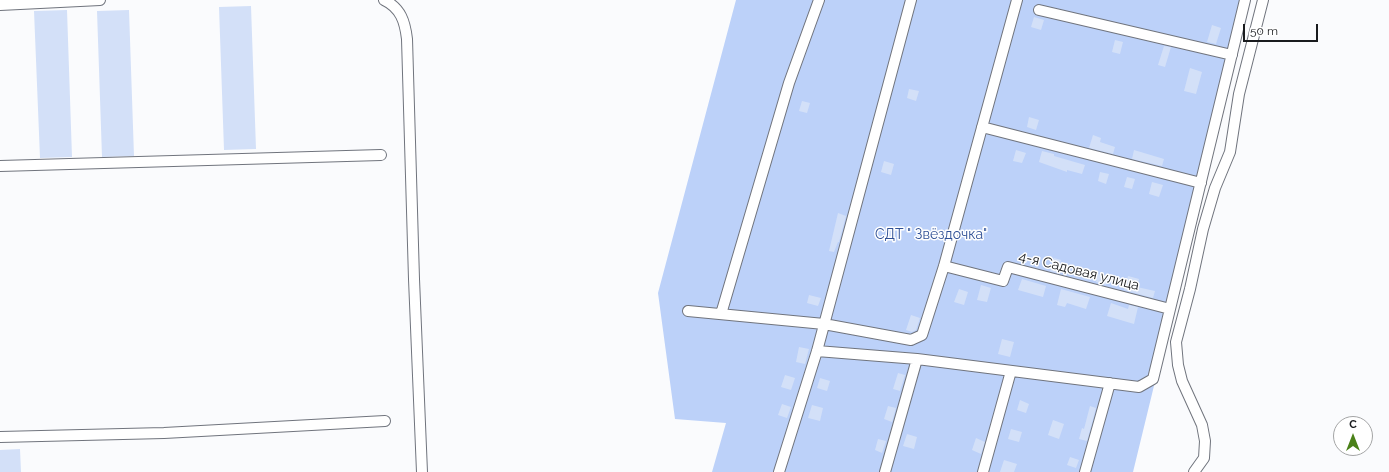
<!DOCTYPE html>
<meta charset="utf-8">
<style>
body{margin:0}
#map{position:relative;width:1389px;height:472px;overflow:hidden;background:#fafbfd;font-family:Raleway,sans-serif}
canvas{display:block}
.north{position:absolute;left:1333px;top:416px;width:40px;height:40px;box-sizing:border-box;background:#fff;border:1px solid #a3a4a5;border-radius:50%;rotate:0deg;font-size:11px;font-weight:700;line-height:16px;text-align:center;color:#191b1e}
.north::after{content:'';display:block;margin:auto;width:14px;height:18px;background:#4a8119;clip-path:polygon(50% 0,100% 100%,50% 72%,0 100%)}
.scale{position:absolute;left:1243px;top:24px;width:75px;height:18px;box-sizing:border-box;border:2px solid #191b1e;border-top:0;padding-left:5px;font-size:12px;line-height:14px;white-space:nowrap;color:#191b1e;-webkit-text-stroke:3px #fff;paint-order:stroke}
</style>
<div id="map">
<canvas width="1389" height="472"></canvas>
<div class="north">С</div>
<div class="scale">50 m</div>
</div>
<script>
const g = document.querySelector('canvas').getContext('2d');
g.lineJoin = 'round';
function fill(path, color) {
  g.fillStyle = color;
  g.fill(path, 'evenodd');
}
function trace(path, color, width, dash) {
  g.strokeStyle = color;
  g.lineWidth = width;
  g.lineCap = dash ? 'butt' : 'round';
  g.setLineDash(dash || []);
  g.stroke(path);
}
function label(font, color, halo, rows, align = 'center') {
  g.font = font + ' Raleway,sans-serif';
  g.lineWidth = 3;
  g.setLineDash([]);
  g.textBaseline = 'middle';
  g.strokeStyle = halo;
  g.fillStyle = color;
  for (const [text, x, y, turn = 0] of rows) {
    g.save();
    g.translate(x, y);
    g.rotate((+turn || 0) * Math.PI / 180);
    g.textAlign = isNaN(turn) ? turn : align;
    if (halo) g.strokeText(text, 0, 0);
    g.fillText(text, 0, 0);
    g.restore();
  }
}
fill(new Path2D(`
 M736 0H1248L1133 472H712L726 423 675 419 658 293Z`), '#bcd1f9');
fill(new Path2D(`
 M251 6 256 149 224 150 219 7Z
 M67 10 72 157 40 158 34 11Z
 M129 10 134 156 102 157 97 11Z
 M1034 17 1044 20 1041 30 1031 27Z
 M1212 25 1221 28 1216 44 1207 42Z
 M1115 40 1123 42 1120 54 1112 52Z
 M1164 46 1171 47 1165 67 1158 65Z
 M1190 68 1202 72 1196 94 1184 91Z
 M909 89 919 91 916 101 907 98Z
 M802 101 810 103 807 113 799 111Z
 M1029 117 1039 120 1036 130 1027 127Z
 M1093 135 1101 138 1100 142 1115 147 1113 154 1089 148Z
 M1016 150 1026 153 1022 163 1013 161Z
 M1134 150 1164 159 1162 166 1132 159Z
 M1042 151 1054 154V156L1085 165 1082 174 1067 170V172L1039 162Z
 M884 161 894 164 891 175 881 172Z
 M1100 172 1109 174 1106 184 1098 181Z
 M1127 177 1135 179 1132 189 1124 187Z
 M1152 182 1163 185 1159 197 1149 194Z
 M838 213 846 216 839 242H838L834 252 829 251Z
 M1054 258 1061 260 1057 273 1050 271Z
 M1098 274 1108 276 1106 285 1096 282Z
 M1128 276 1139 279 1137 287 1155 291 1153 298 1124 290Z
 M1022 279 1046 286 1043 297 1018 290Z
 M981 285 991 288 987 302 977 300Z
 M959 289 968 292 964 305 954 302Z
 M1061 289 1090 297 1086 309 1067 303 1065 307 1057 305Z
 M809 295 821 298 818 306 807 303Z
 M1111 303 1128 309 1129 305 1138 307 1134 324 1107 316Z
 M911 315 920 318 916 330 912 332 906 330Z
 M1002 339 1014 342 1010 357 998 354Z
 M799 347 809 349 805 364 796 362Z
 M898 373 905 375 900 391 893 389Z
 M785 375 795 378 791 390 781 387Z
 M820 378 830 381 827 391 817 388Z
 M1020 400 1029 404 1026 413 1017 410Z
 M782 404 791 407 787 418 778 415Z
 M812 405 823 408 820 421 808 418Z
 M888 406 896 408 892 422 884 419Z
 M1090 406 1096 408 1087 441 1079 439 1082 428 1084 429Z
 M1053 420 1064 424 1059 439 1048 435Z
 M1011 429 1022 432 1019 442 1008 439Z
 M907 434 917 437 914 449 903 446Z
 M976 438 985 442 981 454 972 450Z
 M878 439 886 441 882 453 875 450Z
 M20 449 21 472H0V450Z
 M1070 457 1079 460 1076 468 1067 465Z
 M1004 460 1017 464 1014 472H1000Z`), '#d3e0f8');
const minor = new Path2D(`
 M384 0C401 8 405 22 407 39L414 279 422 472
 M0 5 100 0
 M1039 10 1232 55
 M982 127 1201 183
 M0 166 381 155
 M944 266 1003 281 1008 267 1170 309
 M688 311 824 324 911 340 922 335 944 266 1017 0
 M721 314 789 83 819 0
 M817 351 917 359 1139 387 1153 379 1245 0
 M0 437 164 433 385 421
 M779 472 817 351 911 0
 M885 472 917 359
 M983 472 1011 371
 M1085 472 1110 383
 M1194 472 1204 458 1205 441 1202 425 1182 381 1178 365 1176 342 1190 289 1203 229 1215 188 1230 152 1239 94 1263 0`);
trace(minor, '#70747d', 12);
trace(minor, '#fff', 10);
label('14px', '#2f5096', '#fff', [
 ["СДТ \" Звёздочка\"",931,235]
]);
label('14px', '#191b1e', '#fff', [
 ["4-я Садовая улица",1079,271,14]
]);
</script>
